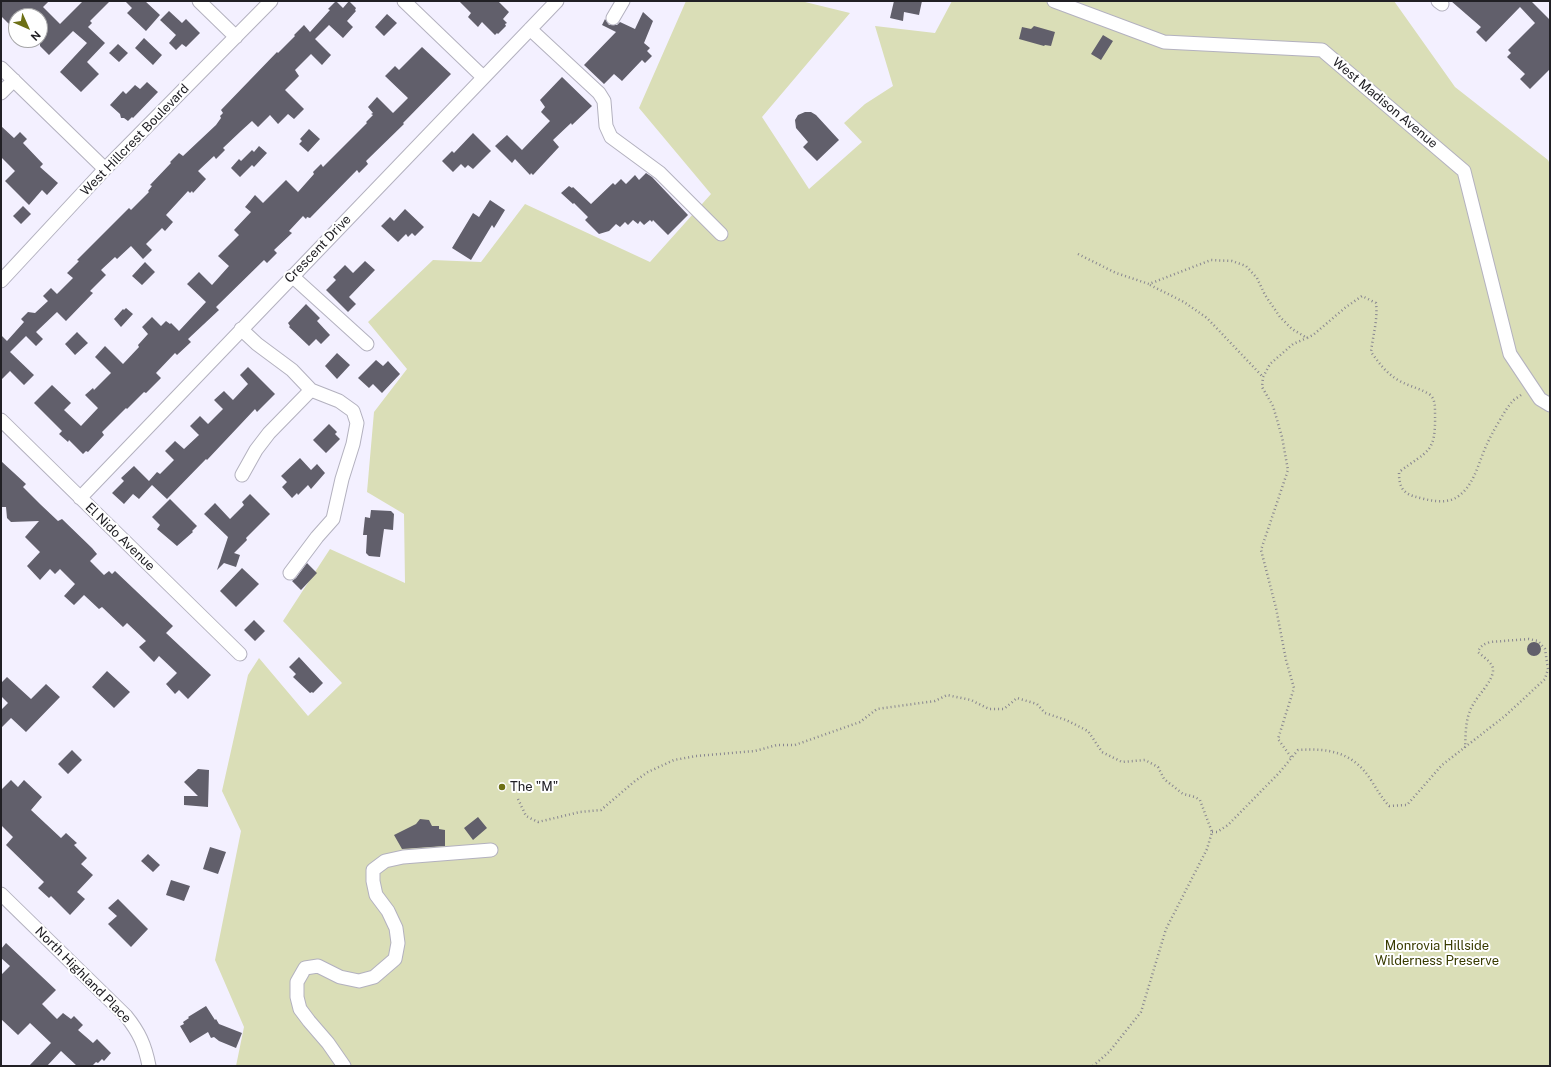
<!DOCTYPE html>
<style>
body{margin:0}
#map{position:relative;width:1551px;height:1067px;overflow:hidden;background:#f3f0ff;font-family:"Public Sans",sans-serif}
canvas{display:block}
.frame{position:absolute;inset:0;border:2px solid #212025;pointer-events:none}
.north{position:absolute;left:8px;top:8px;width:40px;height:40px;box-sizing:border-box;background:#fff;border:1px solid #a6a6a8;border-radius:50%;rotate:135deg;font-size:11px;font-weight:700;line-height:16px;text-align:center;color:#212025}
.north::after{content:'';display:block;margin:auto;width:14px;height:18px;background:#6d7015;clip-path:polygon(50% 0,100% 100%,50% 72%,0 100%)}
</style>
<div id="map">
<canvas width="1551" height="1067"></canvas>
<div class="frame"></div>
<div class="north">N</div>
</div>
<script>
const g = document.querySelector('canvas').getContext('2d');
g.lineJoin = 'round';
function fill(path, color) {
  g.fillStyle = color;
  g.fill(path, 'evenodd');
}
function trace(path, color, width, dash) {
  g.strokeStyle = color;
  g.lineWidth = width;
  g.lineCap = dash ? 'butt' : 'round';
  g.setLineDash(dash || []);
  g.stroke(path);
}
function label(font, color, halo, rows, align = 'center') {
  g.font = font + ' "Public Sans",sans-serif';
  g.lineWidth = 4;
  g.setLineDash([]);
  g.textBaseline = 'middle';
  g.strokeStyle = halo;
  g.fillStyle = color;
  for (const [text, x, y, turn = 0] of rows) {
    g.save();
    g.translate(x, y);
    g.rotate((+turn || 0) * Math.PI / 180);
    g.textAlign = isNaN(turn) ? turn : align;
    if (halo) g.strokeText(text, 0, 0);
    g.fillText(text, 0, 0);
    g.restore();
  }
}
fill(new Path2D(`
 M686 1H801L850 13 762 117 809 189 862 142 844 123 865 104 893 86 875 26 935 33 952 1H1394L1455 87 1548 160 1550 164V1066H236L244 1027 215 960 241 831 222 791 248 675 259 658 308 716 342 683 283 621 330 549 405 583 404 514 367 492 374 412 407 369 368 322 433 260 481 262 525 204 650 262 711 194 639 108Z`), '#dadeb7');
fill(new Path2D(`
 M1 1H49L43 7 60 24 83 1H110L90 21 92 23 88 27 105 43 87 62 99 74 81 92 60 72 87 43 73 31 49 55 40 46V16H16V20L10 25 1 16Z
 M125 1H145L160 15 146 31 127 13 132 8Z
 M336 1 343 8 349 1 356 8 355 10 356 11 347 21 353 27 343 38 329 25 315 39 331 55 322 65 311 54 295 70 299 76 285 90 304 109 294 119 288 114 278 124 270 115 258 127 252 121 241 131 223 148 225 150 216 159 214 156 198 171 206 179 193 193 192 191 190 193 188 191 166 215 173 222 165 231 162 228 146 244 152 250 143 259 131 246 117 259 115 257 101 270 106 275 90 291 93 293 66 321 57 312 36 332 43 339 36 346 26 336 10 352 34 375 24 385 10 371 1 380V335L7 341 24 322 21 319 28 312 35 313 48 301 43 296 51 288 57 294 73 278 67 273 79 261 77 260 129 208 131 210 149 192 148 191 152 186 150 185 171 163 170 162 179 153 183 156 216 125 221 118 220 116 223 113 221 110 277 52 278 53 295 36 294 35 304 25 310 32 330 10 328 9Z
 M459 1H498L509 12 503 19 507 23 505 24 506 26 498 34 497 33 495 35 482 22 478 27 468 17 471 13Z
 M894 1H922L919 15 904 12 903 21 890 18Z
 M1451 1H1531L1550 20V69L1530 89 1520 79 1525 74 1507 57 1511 53 1508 50 1535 23 1520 7 1486 42 1476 32 1481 27Z
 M169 11 182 23 186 19 200 33 186 47 182 44 176 50 169 43 176 35 160 20Z
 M643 12 653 21 644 43 650 48 647 51 652 56 645 63 642 60 622 81 614 74 604 84 584 65 616 32 602 25 605 19 609 25H617L620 22 635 29Z
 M387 14 397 23 384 36 375 27Z
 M1034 26 1055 32 1051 46 1045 45 1044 46 1019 39 1022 27 1031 29Z
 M1103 35 1113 41 1101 60 1091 54Z
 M144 38 162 55 153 65 135 48Z
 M118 44 128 53 119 62 109 53Z
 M422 47 451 74 403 123 404 124 366 161 368 164 359 173 357 170 310 218 307 217 306 219 303 216 289 231 292 233 274 250 277 253 267 263 264 260 216 307 219 310 188 339 191 342 177 355 175 353 156 373 161 378 146 393 144 392 127 409 126 408 102 432 104 435 88 452 86 451 83 454 69 440 68 442 59 434 62 431 34 403 52 385 71 403 64 410 81 426 98 408 85 395 93 388 94 390 111 373 95 357 105 346 123 364 139 347 138 345 148 334 142 327 152 317 161 326 166 321 170 324 171 323 179 331 206 302 187 284 199 272 212 285 229 266 218 256 239 235 234 230 251 212 245 207 255 195 263 203 286 180 298 192 314 174 313 172 321 164 323 167 367 123 366 122 373 115 371 114 373 113 368 107 377 97 393 113 408 98 385 76 395 66 399 70Z
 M562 77 592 106 572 125 571 123 553 140 559 147 533 175 531 173 530 175 515 159 512 163 495 146 507 135 522 150 550 121 541 112 545 107 540 100Z
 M147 82 158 92 133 118 132 117 128 121 124 118H121L120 114 110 105 123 91 126 94 135 85 140 89Z
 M805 112H811L816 115 839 140 817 161 803 147 808 142 796 128 795 120 798 115Z
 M1 126 14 138 20 132 27 139 23 143 43 164 40 167 58 183 47 195 42 190 29 205 5 181 15 171 1 157Z
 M309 129 320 139 308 152 299 144 302 141 300 139Z
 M473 133 491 151 473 169 468 165 465 168 461 164 453 172 442 161 452 151 454 153Z
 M259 146 267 153 254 167 252 165 240 177 231 168 239 159 241 161 252 150 254 152Z
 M646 173 652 177 688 215 668 235 653 220 652 222 650 220 644 225 640 221 638 224 633 220 628 225 625 222 620 227 616 224 609 231 599 234 585 220 588 217 574 203 573 204 561 193 569 186 572 188 573 187 591 204 613 183 615 185 621 179 626 184 635 175 639 180Z
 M490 200 505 210 494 228 492 225 471 260 452 248 473 213 479 217Z
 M23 206 31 214 21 224 13 216Z
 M405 209 424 227 415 236 412 233 408 237 406 234 398 242 381 226 390 217 394 221Z
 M365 261 375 270 349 297 356 304 348 312 326 290 336 280 333 277 345 265 353 273Z
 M145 262 155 272 142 285 132 276Z
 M306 304 320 318 317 321 330 335 321 344 316 339 309 346 289 327 290 326 288 323Z
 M126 308 133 314 121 327 114 319 123 309 124 310Z
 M77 332 88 343 75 355 65 344Z
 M337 353 350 365 337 379 325 366Z
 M376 360 383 366 388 361 400 374 382 393 373 384 369 388 358 378Z
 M248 367 275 394 257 412 255 409 207 460 206 459 167 499 152 485 139 499 133 494 124 504 112 493 124 481 121 478 134 466 149 481 157 472 160 474 174 460 165 451 175 441 184 449 199 435 190 426 200 416 208 424 223 409 214 400 224 391 233 400 248 384 240 375Z
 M329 424 337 432 335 434 340 439 326 453 313 440Z
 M300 458 311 470 317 464 325 473 311 489 308 485 298 495 297 493 292 498 282 487 287 482 281 476Z
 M1 461 26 484 23 487 40 504 58 521 62 519 92 548 97 554 90 561 104 575 109 571 112 574 115 571 173 626 166 633 211 675 188 699 179 690 175 694 166 684 177 673 159 656 154 662 139 647 146 641 127 623 123 627 102 607 99 609 84 595 74 605 64 596 75 584 60 569 55 574 50 569 40 580 27 566 40 552 25 537 39 521 11 522 7 518 6 507H1Z
 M250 494 270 514 246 538 247 540 234 553 240 555 236 567 224 563 217 570 228 537 204 514 215 503 230 519 244 505 242 502Z
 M170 499 197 526 192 531 193 532 177 546 157 529 160 525 152 517Z
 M371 510 391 511 394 514 393 530 384 529 380 557 369 556 366 553 367 535H363L365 517 370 518Z
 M307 563 317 573 301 590 292 581 296 578Z
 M242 568 259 584 236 607 220 591Z
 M254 620 265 631 255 641 244 630Z
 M1527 649a7 7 0 1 1 14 0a7 7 0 1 1-14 0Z
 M299 657 323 683 313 693 312 692 310 693 293 677 296 674 289 667Z
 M107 671 130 692 114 708 92 687Z
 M7 677 31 699 46 684 60 697 26 732 11 718 1 728V710L8 703 1 696V683Z
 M72 750 82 760 68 774 58 764Z
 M198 769 209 770 208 807 184 805V796H198L184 782Z
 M11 780 18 787 24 780 42 797 31 810 61 838 66 833 77 843 74 845 87 858 81 864 93 875 77 892 85 899 70 915 51 896 49 898 38 888 44 882 6 845 13 837 1 825V790Z
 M478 817 487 828 473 840 464 828Z
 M420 819 429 820 432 826H439V829L445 830V846L402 849 394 835 416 824Z
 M210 847 226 852 218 874 203 869Z
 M148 854 160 865 153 872 141 861Z
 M171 880 190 886 184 901 166 895Z
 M118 899 148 929 131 947 108 924 117 916 108 908Z
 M6 943 56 990 42 1004 57 1019 63 1013 71 1019 74 1016 83 1025 78 1030 93 1043 97 1039 111 1053 104 1061 102 1059 98 1063 96 1062 92 1066H77L61 1051 47 1066H29L51 1043 30 1023 18 1035 1 1019V975L10 966 1 958V949Z
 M206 1006 215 1020 216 1019 219 1024 242 1033 236 1048 219 1041 214 1037 211 1038 208 1032 190 1043 180 1026 184 1024 183 1022 189 1018 188 1017Z`), '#615f6b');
const minor = new Path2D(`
 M199 1 236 37
 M404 1 483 77
 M1054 1 1164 42 1322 50 1464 171 1510 354 1540 399 1550 405
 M1438 1 1442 4
 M613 18 623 1
 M530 29 599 93 604 101 606 126 611 137 660 173 721 234
 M1 68 105 169
 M1 93 14 80
 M292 276 367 344
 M1 281 105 169 271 1
 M241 329 257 344 292 370 311 390 269 433 256 450 242 475
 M1 420 240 654
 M80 498 557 1
 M290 573 317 537 333 519 342 479 353 444 357 423 353 411 339 401 311 390
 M1 894 126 1016C139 1032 145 1045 149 1066
 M344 1066 328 1043 309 1021 300 1009 297 997V982L305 968 318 966 340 977 359 981 374 977 395 959 398 943 396 928 388 911 376 895 373 881V870L385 861 403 857 491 850`);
trace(minor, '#b3b1bf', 15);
trace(new Path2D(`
 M1078 254 1116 273 1149 284 1211 260 1232 261 1246 266 1257 278 1265 295 1280 317 1292 329 1307 338 1313 335 1346 307 1362 296 1376 303C1378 319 1373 335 1371 352 1379 363 1386 373 1398 380 1408 386 1419 388 1429 394 1435 398 1435 406 1435 413 1436 454 1428 450 1399 472 1399 484 1401 492 1413 496 1427 500 1447 506 1460 495 1475 483 1479 461 1487 444 1491 435 1506 408 1512 402 1514 399 1519 397 1522 394
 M1150 285 1184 302 1207 318 1263 377
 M1291 757 1278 739 1294 688 1286 660 1276 608 1261 550 1288 470 1282 437 1273 406 1262 387 1263 377 1270 364 1293 344 1307 338
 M518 799 526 816 538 822 580 812 601 810 635 781 648 772 674 760 696 756 755 751 777 745H795L860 722 877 709 935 701 947 695 971 700 989 709H1004L1017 698 1037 704 1045 713 1066 720 1088 731 1102 752 1122 762 1145 760 1158 767 1164 779 1183 794 1195 797 1200 800 1212 832 1207 849 1166 929 1141 1012 1109 1052 1093 1066
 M1212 832H1217L1228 825 1279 773 1298 750C1329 748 1353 752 1371 780 1377 790 1382 798 1389 806L1407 805 1442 765 1505 716 1545 679 1548 669 1545 649 1538 641 1529 639 1490 642C1484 644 1480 646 1478 652 1483 657 1494 663 1493 671 1492 682 1479 694 1474 703 1465 717 1466 731 1465 748`), '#888690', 2.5, [1, 3]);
trace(minor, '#fff', 13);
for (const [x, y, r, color] of [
 [502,787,4,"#6d7015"]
]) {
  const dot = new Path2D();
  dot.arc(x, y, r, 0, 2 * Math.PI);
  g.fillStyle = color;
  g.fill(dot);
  trace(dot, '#fff', 1.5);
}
label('13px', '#212025', '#fff', [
 ["West Madison Avenue",1385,103,40],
 ["West Hillcrest Boulevard",135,140,-46],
 ["Crescent Drive",318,249,-46],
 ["El Nido Avenue",120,537,44],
 ["North Highland Place",83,975,45]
]);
label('13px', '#212025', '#fff', [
 ["The \"M\"",510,787]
], 'left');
label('13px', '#393b00', '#fff', [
 ["Monrovia Hillside",1437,946],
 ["Wilderness Preserve",1437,961]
]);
</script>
